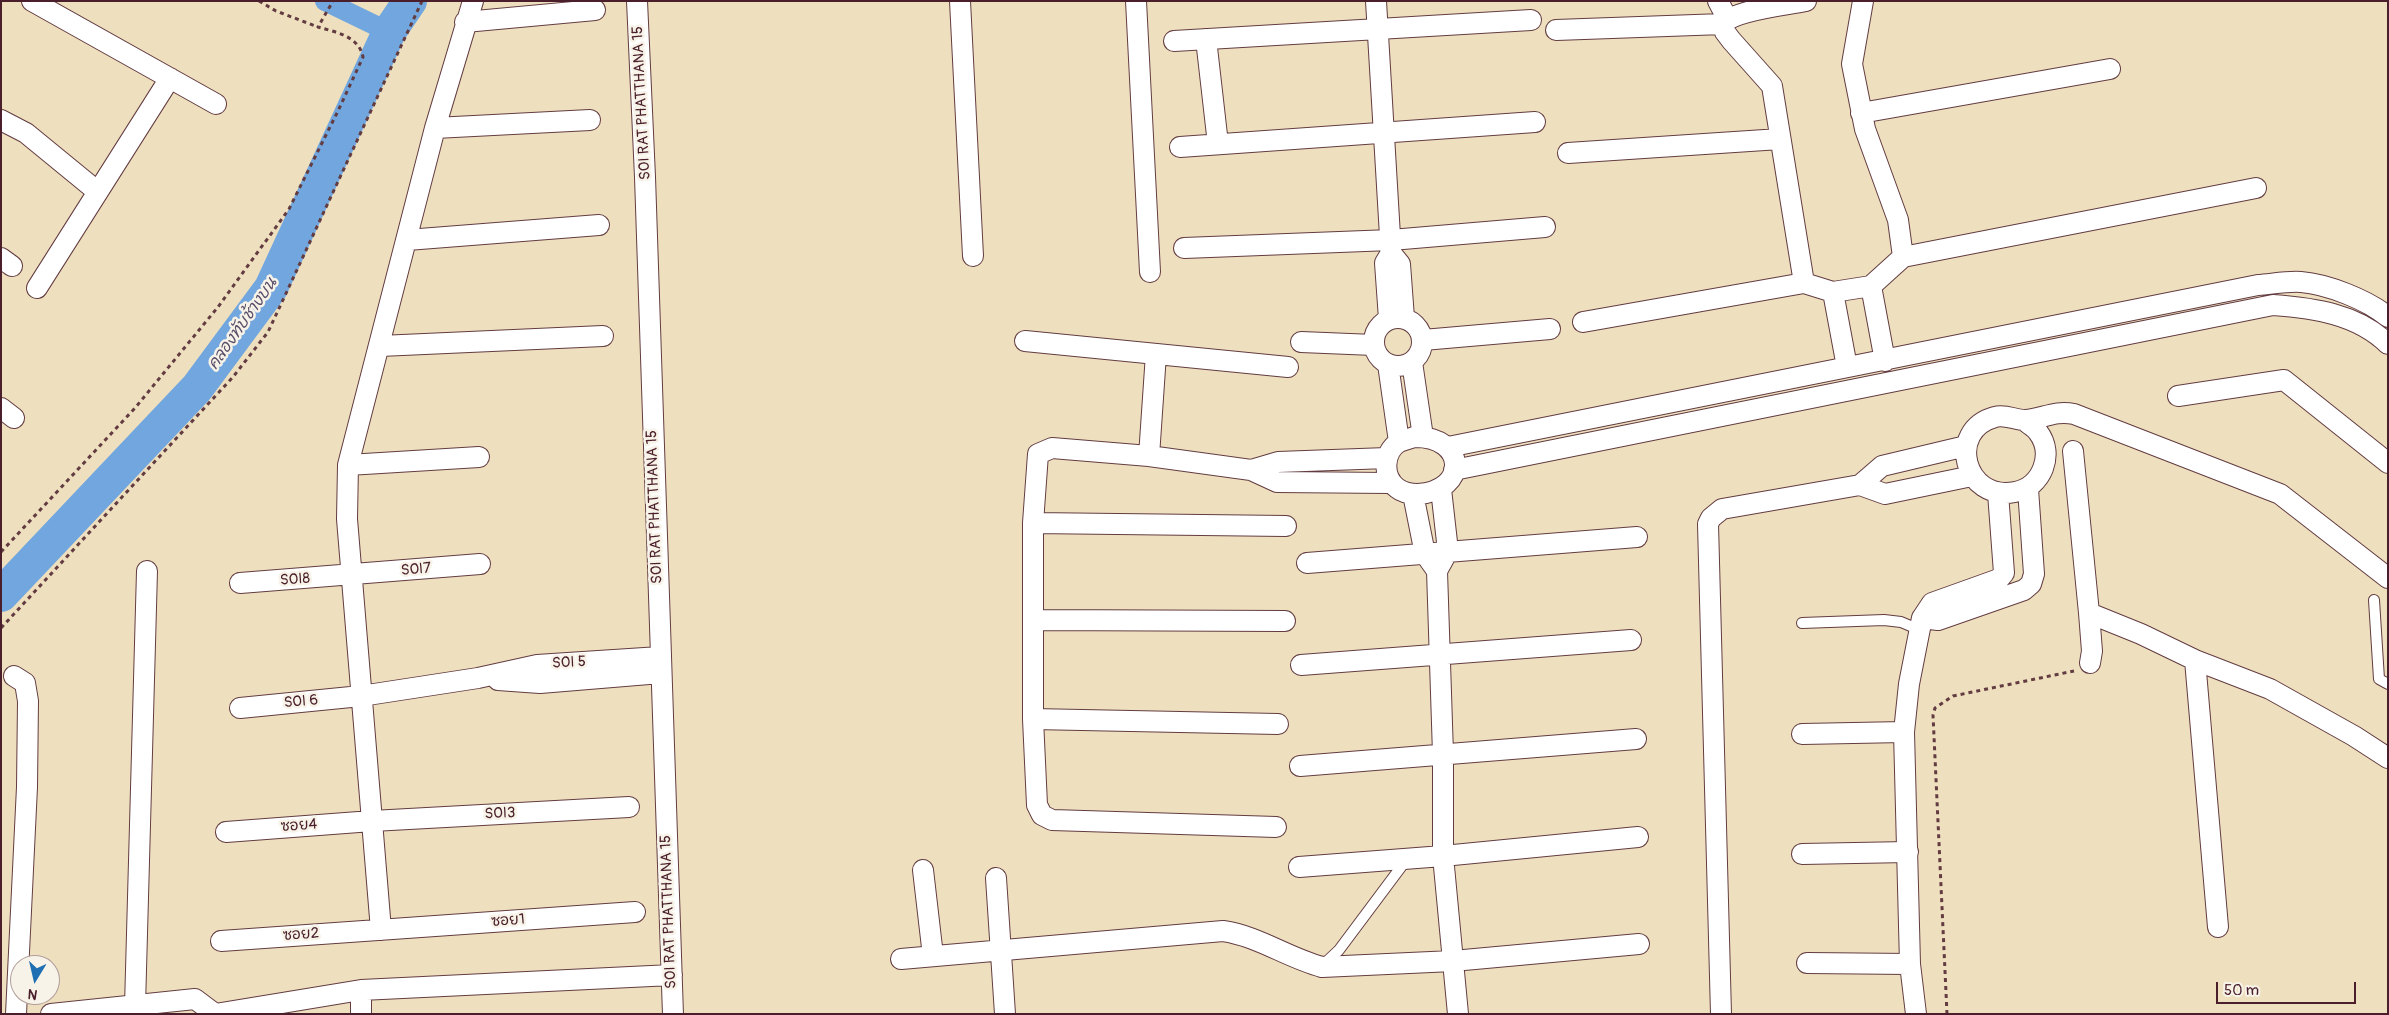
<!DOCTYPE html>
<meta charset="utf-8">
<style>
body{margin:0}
#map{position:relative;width:2389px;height:1015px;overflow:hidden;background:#eee0bf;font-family:Pangolin,sans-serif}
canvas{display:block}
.frame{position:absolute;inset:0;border:2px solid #4a1f2b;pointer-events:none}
.north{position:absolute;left:10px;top:955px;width:50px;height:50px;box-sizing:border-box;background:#f7f3e8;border:1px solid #b29e9c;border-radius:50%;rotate:189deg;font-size:14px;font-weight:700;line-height:20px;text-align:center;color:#4a1f2b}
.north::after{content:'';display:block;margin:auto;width:18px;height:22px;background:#1f6fb2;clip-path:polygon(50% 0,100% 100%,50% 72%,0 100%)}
.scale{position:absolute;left:2216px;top:982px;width:140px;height:22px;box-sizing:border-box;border:2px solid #4a1f2b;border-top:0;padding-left:6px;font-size:15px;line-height:18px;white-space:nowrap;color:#4a1f2b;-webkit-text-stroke:4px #f7f3e8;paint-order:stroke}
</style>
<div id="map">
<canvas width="2389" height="1015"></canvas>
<div class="frame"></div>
<div class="north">N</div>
<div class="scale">50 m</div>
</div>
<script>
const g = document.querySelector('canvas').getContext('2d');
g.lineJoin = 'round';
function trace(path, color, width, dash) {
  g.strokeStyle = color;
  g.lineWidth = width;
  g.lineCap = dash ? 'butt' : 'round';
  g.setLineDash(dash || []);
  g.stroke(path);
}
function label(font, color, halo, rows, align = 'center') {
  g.font = font + ' Pangolin,"Playpen Sans Thai",sans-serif';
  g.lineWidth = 5;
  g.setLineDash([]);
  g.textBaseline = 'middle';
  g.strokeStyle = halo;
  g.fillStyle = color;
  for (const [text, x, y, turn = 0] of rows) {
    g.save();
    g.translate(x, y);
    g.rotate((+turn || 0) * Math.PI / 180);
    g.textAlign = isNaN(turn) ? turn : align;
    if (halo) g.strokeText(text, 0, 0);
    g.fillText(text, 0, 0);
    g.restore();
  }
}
trace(new Path2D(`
 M325 1 389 32`), '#72a6de', 20);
trace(new Path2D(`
 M1 595 197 388 271 288 389 32 410 1`), '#72a6de', 34);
const service = new Path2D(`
 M2374 600 2379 679 2388 684
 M1802 623 1884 620 1901 622 1920 630
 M1322 966 1339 950 1407 859`);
const minor = new Path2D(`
 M32 1 216 104
 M637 1 645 177 673 1014
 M960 1 973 256
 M1136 1 1150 272
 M1376 1 1391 253
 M1718 1 1727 18
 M1806 1C1787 5 1734 10 1723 24L1725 32 1731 40 1772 86 1804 283 1833 292 1847 367
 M1863 1 1852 64 1865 129 1898 220 1903 257 1871 286 1885 361
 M465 22 595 10
 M1556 30 1723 24
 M1206 39 1218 144
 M1174 41 1531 20
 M1861 113 2110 69
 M1 120 26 133 98 192
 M435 128 590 120
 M1180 147 1535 122
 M1568 153 1780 139
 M407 240 599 225
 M1184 248 1391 240 1545 227
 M1903 257 2256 188
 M1 258 12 266
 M37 288 170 78
 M1833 292 1871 286
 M1374 342a24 24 0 1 1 48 0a24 24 0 1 1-48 0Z
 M1389 319 1385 263 1391 253 1400 264 1404 318
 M1583 322 1804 283
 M1423 340 1550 329
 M1025 341 1288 367
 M1301 342 1374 345
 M380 346 603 336
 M1412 362 1423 437
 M1388 364 1399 442
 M2178 396 2284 380 2388 463
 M1 408 14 418
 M2024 420C2028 424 2035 427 2038 432 2055 454 2042 487 2015 492 1964 502 1946 430 1995 417 2005 414 2015 420 2025 420 2043 419 2054 410 2074 414L2280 494 2388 578
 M1414 437C1467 436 1469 491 1418 494 1411 494 1403 493 1397 488 1382 477 1383 452 1399 442 1404 440 1409 439 1414 437Z
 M1966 446 1882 466 1860 485 1885 494 1972 476
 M1448 447 2258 285C2272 284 2287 281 2301 282 2327 284 2368 300 2388 317
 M2073 451 2089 613 2092 651 2090 663
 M1149 456 1156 354
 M1387 458 1278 462 1251 470 1277 482 1390 483
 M348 465 479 457
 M1251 470 1149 456 1052 448 1038 454 1033 523V719L1037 805 1042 815 1052 820 1276 827
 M1454 470 2273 305C2314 308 2357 314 2388 344
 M1998 493 2004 573 1999 579 1932 603 1922 618 1938 620 2024 590 2031 584 2034 574 2028 489
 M1413 494 1425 554 1437 571 1448 551 1441 489
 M1033 523 1286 526
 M1307 563 1637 537
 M1437 571 1443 754V856L1458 1014
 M240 583 480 564
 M2089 613 2141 634 2195 660
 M1033 620 1285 621
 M1301 665 1631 640
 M14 676 25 683 28 701 27 787 16 1014
 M498 680 540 683 661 673
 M240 708 361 696 478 678 537 665 660 657
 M1033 719 1278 724
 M1802 734 1904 732
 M1300 766 1636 739
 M226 832 372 821 629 807
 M1802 854 1908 852
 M1299 867 1443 856 1638 837
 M923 870 933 956
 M996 878 1005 1014
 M2218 927 2195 660 2270 689 2354 736 2388 758
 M381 930 347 519 348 465 435 128 473 1
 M221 941 635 912
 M901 959 1223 931C1258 936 1288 958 1322 967L1453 961 1639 944
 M1807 963 1910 964
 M361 990V1014
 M135 1006 147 571
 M51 1014 195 999 215 1014 361 990 672 975
 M1721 1014 1708 524 1711 518 1722 509 1860 485
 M1916 1014 1910 964 1904 732 1909 684 1922 618`);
trace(service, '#633c41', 12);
trace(minor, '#633c41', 22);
trace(new Path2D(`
 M259 1 276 11 318 27
 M1 552 135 408 218 307 289 209 338 111 363 57C359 36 335 32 318 27L333 1
 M1 628 233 377 268 332 422 1
 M1947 1014 1933 715 1935 708 1953 696 2074 671`), '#633c41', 3, [4, 4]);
trace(service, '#fff', 10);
trace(minor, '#fff', 20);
label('15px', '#4a1f2b', '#f7f3e8', [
 ["SOI RAT PHATTHANA 15",642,103,-93],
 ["SOI RAT PHATTHANA 15",655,507,-92],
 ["SOI7",416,570,-5],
 ["SOI8",295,580,-4],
 ["SOI 5",569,663,-3],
 ["SOI 6",301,702,-5],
 ["SOI3",500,814,-3],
 ["ซอย4",299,826,-4],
 ["SOI RAT PHATTHANA 15",669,912,-92],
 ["ซอย1",508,921,-4],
 ["ซอย2",301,935,-4]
]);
label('italic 16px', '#584e6a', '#f7f3e8', [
 ["คลองทับช้างบน",243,324,-55]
]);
</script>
